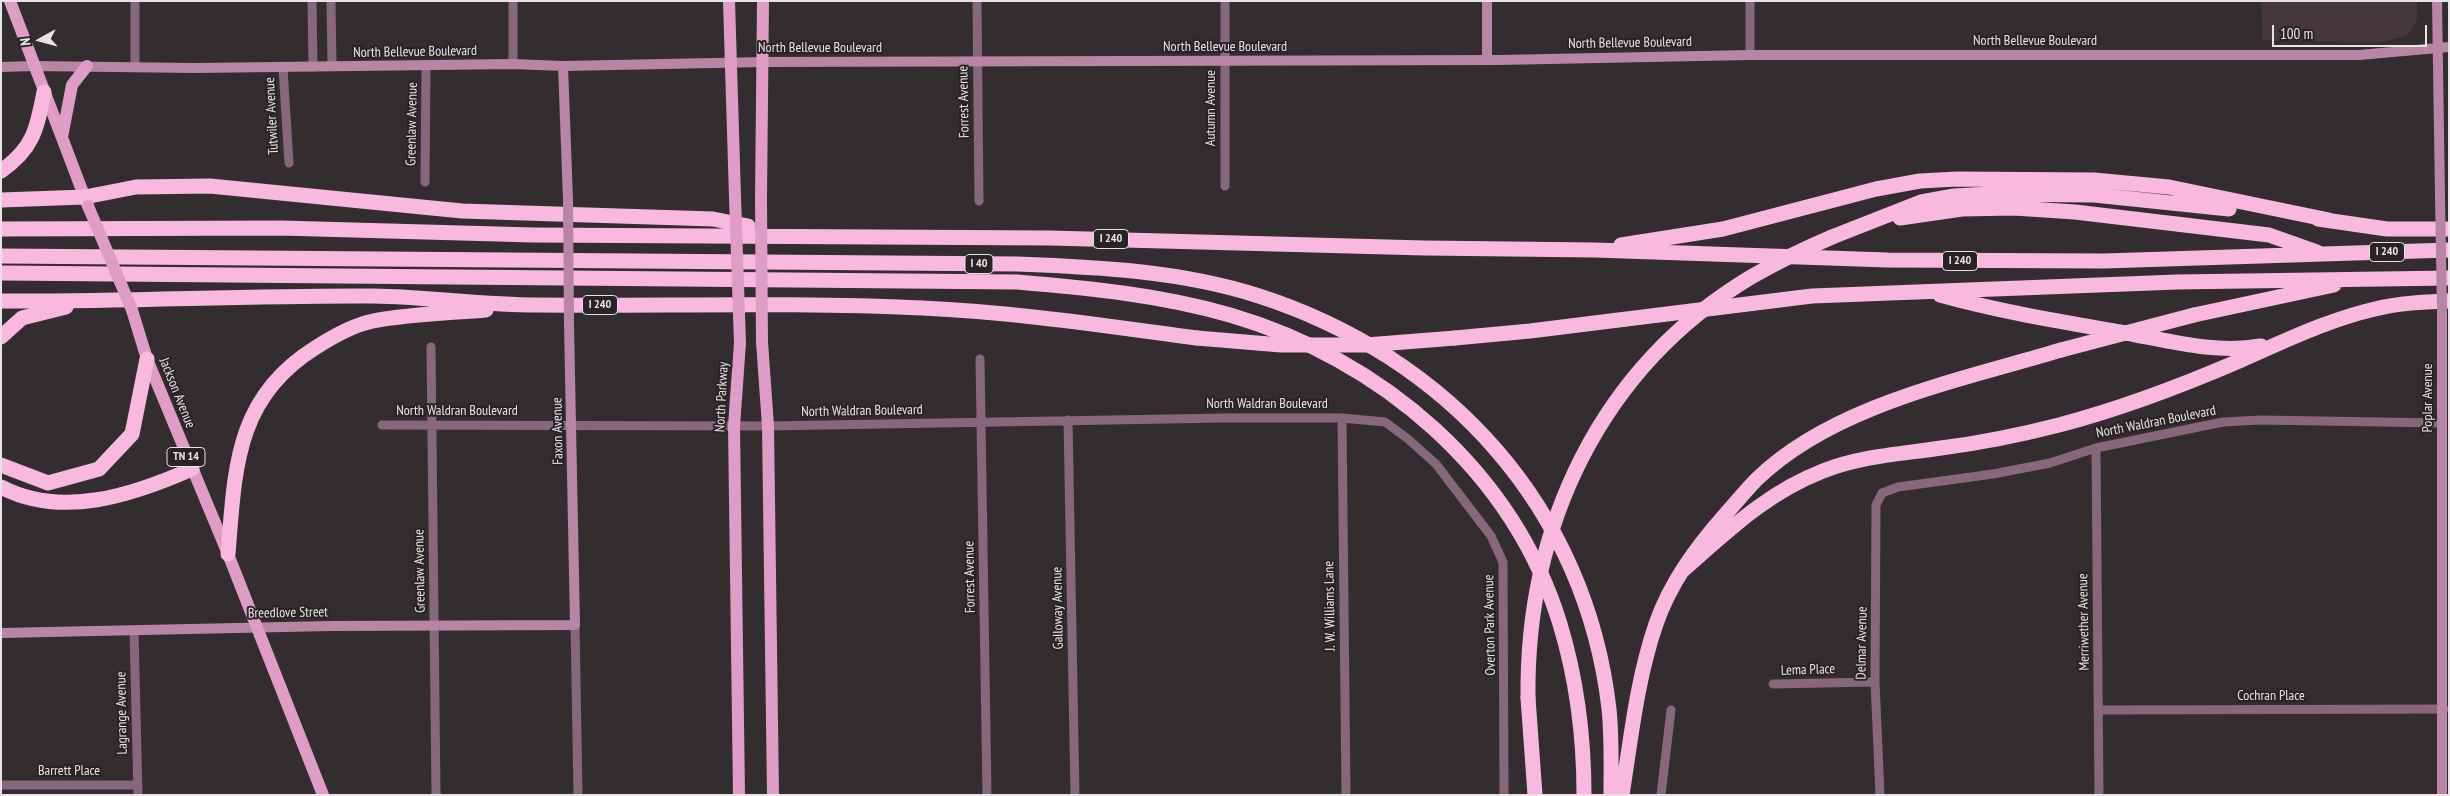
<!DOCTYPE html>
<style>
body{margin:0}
#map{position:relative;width:2450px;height:796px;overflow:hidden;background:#342d2f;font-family:"PT Sans Narrow",sans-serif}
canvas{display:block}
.frame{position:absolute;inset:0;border:2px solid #e8e3e4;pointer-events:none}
.north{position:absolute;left:15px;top:15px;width:50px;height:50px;-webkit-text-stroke:4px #2a2325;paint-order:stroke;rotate:263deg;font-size:14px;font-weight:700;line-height:20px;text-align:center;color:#e8e3e4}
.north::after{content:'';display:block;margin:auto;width:18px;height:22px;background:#e8e3e4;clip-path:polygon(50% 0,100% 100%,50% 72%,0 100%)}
.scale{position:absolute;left:2272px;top:25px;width:155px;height:22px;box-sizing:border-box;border:2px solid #e8e3e4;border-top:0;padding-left:6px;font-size:15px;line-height:18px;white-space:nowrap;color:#e8e3e4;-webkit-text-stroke:4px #2a2325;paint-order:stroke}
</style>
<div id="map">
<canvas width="2450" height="796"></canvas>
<div class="frame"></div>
<div class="north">N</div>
<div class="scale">100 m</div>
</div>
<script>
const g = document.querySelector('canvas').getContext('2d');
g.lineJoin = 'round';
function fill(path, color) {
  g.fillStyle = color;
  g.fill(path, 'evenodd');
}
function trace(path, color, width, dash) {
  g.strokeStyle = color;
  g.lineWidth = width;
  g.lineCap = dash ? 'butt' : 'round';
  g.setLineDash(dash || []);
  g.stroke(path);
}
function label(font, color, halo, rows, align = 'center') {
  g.font = font + ' "PT Sans Narrow",sans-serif';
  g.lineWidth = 4;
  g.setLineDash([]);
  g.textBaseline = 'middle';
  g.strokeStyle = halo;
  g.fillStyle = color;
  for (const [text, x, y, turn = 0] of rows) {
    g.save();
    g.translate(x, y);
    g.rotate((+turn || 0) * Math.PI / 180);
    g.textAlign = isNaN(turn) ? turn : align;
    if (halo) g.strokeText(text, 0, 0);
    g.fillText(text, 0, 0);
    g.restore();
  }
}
fill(new Path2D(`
 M2261 1H2417V20L2407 36 2377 43 2263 40Z`), '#45373b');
trace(new Path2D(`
 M135 1V67
 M312 1 313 67
 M331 1 332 66
 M513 1V64
 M977 1 979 201
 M1750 55V1
 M283 68 289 163
 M425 182 426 66
 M1225 186V1
 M431 347 436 795
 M980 359 987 795
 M1342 418 1346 795
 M1068 420 1075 795
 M382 425 768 426 1225 418H1342L1385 422 1408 439 1436 464 1491 536 1503 562 1504 795
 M2096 448 2099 795
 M575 625 578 795
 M134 631 138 795
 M1773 684 1875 682
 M2098 710 2444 709
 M1 785H137
 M1661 795 1671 710
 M1880 795 1875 682 1876 505 1882 493 1898 487 1993 474 2050 463 2096 448 2223 422 2261 420 2441 423`), '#87677b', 9);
trace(new Path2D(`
 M1487 1V60
 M2437 1 2440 197
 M563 66 568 200
 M1 67 33 66 195 68 513 64 563 66 764 62 1498 60 1750 55H2359L2449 47
 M2442 309V795
 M1 633 331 626 575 625 569 324`), '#b885a6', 10);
trace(new Path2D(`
 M10 1 88 206
 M729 1 735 197
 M62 137 72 85 87 66
 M761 199 763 1
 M132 310 147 359 228 554 323 795
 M762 342 768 426 773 795
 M739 795 734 426 740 343`), '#df9cc7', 12);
trace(new Path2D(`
 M1 171C34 148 37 128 44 92
 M1 200 85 197 136 187 210 186 462 211 713 219 748 226
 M1900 218 1962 209 2014 208 2075 212 2269 235 2317 252
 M2318 219 2387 229H2449
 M1 229 281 228 533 235 1050 238 1425 248 1595 250 1887 260 2104 261 2449 250
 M1832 237 1921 202 1954 196 1989 194 2094 195 2229 209
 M1621 245 1723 229 1876 189 1920 181 1957 179 2094 180 2169 187 2329 220
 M1 256 1017 264C1098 267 1182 271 1259 296 1448 357 1586 508 1609 709 1612 737 1611 766 1611 795
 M1 273 1017 282C1089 288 1161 295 1230 315 1381 359 1513 471 1560 624 1577 680 1584 737 1584 795
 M1940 295C2001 312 2063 322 2126 333 2170 341 2216 354 2261 346
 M1 301C126 302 250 295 374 296 429 297 483 305 537 305 665 306 793 302 922 308 1014 312 1106 326 1197 338
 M2194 315 2334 285
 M1 337 22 318 66 307
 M1455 338 1530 331 1812 296 2177 282 2449 278
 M1 465 48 483 99 469 132 434 147 359
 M1 487C62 519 133 495 192 469
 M228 554C235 469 235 398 315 348 332 337 353 325 373 321 410 314 449 313 486 310
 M1682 571C1727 532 1766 493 1823 471 1860 456 1902 454 1941 448 1981 443 2020 435 2059 425 2120 409 2181 386 2239 361 2283 342 2327 320 2375 309 2399 303 2424 302 2449 301
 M1528 698 1535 795
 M1622 795C1631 738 1637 679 1656 624 1670 583 1696 548 1724 516 1735 504 1745 491 1757 479 1833 405 1961 380 2061 350`), '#f8b8e0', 15);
trace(new Path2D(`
 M2440 197 2442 309
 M568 200 569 324`), '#b885a6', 10);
trace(new Path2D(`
 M735 197 740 343
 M761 199 762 342
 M88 206 132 310`), '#df9cc7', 12);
trace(new Path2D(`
 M1197 338 1281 345H1366L1455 338
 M2061 350 2194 315
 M1528 698C1526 526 1600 368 1751 277 1777 262 1804 249 1832 237`), '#f8b8e0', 15);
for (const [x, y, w] of [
 [1111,239,35],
 [2387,252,35],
 [1960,261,35],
 [979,264,28],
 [600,305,35],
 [186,457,38]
]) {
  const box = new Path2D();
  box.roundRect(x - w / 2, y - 9.5, w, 19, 4);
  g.fillStyle = '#2a2325';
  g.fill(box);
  trace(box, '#e8e3e4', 1);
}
label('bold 12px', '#e8e3e4', null, [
 ["I 240",1111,239],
 ["I 240",2387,252],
 ["I 240",1960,261],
 ["I 40",979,264],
 ["I 240",600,305],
 ["TN 14",186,457]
]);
label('14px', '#e8e3e4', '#2a2325', [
 ["North Bellevue Boulevard",2035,41],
 ["North Bellevue Boulevard",1630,43,-1],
 ["North Bellevue Boulevard",1225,47],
 ["North Bellevue Boulevard",820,48],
 ["North Bellevue Boulevard",415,52,-1],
 ["Forrest Avenue",964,102,-91],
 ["Autumn Avenue",1211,108,-90],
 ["Tutwiler Avenue",272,116,-93],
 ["Greenlaw Avenue",412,124,-89],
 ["Jackson Avenue",177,393,68],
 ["North Parkway",722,397,-87],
 ["Poplar Avenue",2428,398,-90],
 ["North Waldran Boulevard",1267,404],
 ["North Waldran Boulevard",457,411],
 ["North Waldran Boulevard",862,411,-1],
 ["North Waldran Boulevard",2156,422,-11],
 ["Faxon Avenue",558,431,-91],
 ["Greenlaw Avenue",420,571,-91],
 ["Forrest Avenue",970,577,-91],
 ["J. W. Williams Lane",1330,606,-91],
 ["Galloway Avenue",1058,608,-91],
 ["Breedlove Street",288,613,-1],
 ["Merriwether Avenue",2084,622,-91],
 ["Overton Park Avenue",1490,625,-91],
 ["Delmar Avenue",1862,643,-89],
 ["Lema Place",1808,670,-2],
 ["Cochran Place",2271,696],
 ["Lagrange Avenue",122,713,-91],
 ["Barrett Place",69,771]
]);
</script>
